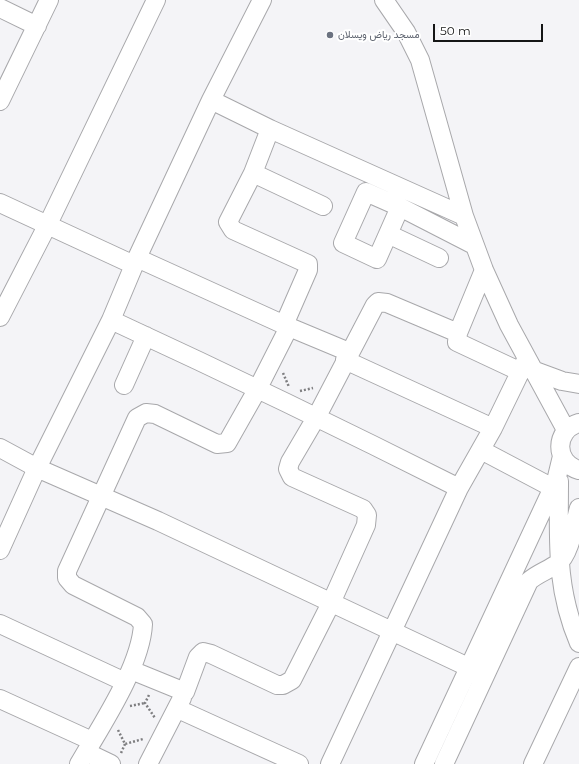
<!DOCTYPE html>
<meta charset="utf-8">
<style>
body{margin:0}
#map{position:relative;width:579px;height:764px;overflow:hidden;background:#f4f4f7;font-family:Montserrat,sans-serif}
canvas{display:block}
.scale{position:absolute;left:433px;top:24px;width:110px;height:18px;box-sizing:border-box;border:2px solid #151616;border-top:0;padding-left:5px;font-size:12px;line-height:14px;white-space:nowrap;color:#151616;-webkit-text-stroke:3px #fff;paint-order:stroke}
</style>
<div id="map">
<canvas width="579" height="764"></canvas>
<div class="scale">50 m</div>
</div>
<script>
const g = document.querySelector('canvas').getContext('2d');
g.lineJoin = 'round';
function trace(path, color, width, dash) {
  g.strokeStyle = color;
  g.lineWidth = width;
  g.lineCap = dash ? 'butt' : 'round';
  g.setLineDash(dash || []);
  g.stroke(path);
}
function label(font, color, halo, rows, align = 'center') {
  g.font = font + ' Montserrat,Vazirmatn,sans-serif';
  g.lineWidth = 4;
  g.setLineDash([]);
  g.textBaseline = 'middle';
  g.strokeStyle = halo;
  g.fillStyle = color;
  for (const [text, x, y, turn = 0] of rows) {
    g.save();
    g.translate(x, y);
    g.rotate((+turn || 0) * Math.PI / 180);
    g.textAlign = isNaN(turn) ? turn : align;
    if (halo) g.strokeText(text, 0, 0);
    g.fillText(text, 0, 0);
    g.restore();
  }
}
const minor = new Path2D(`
 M384 0 406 32 420 60 464 216 484 270 509 325 566 430
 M0 8 37 26
 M211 100 270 129 253 173 228 222 233 230 308 264V270L284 325
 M0 101 49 0
 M270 129 464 216
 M253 173 323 206
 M0 203 134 265
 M400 207 377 259 343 243 366 192 400 207 474 245
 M388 234 439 258
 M137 258 289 327 349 352
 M484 270 458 333 457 342 521 372
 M0 317 48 224 156 0
 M111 320C228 374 344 430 459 488
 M345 360 493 428
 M535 371 562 381 579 384
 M124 385 146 336
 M579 423C554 430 554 463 579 470
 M0 448 37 468 158 521 485 675
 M481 450 553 488
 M559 481C559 540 555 587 579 643
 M0 550 37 468 111 320 137 258 211 100 262 0
 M0 624 125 682
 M131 670 185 692 198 657 203 652 211 654 277 685H283L292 680 331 603 366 525 367 515 363 509 292 477 288 469 290 462 317 416 375 305 378 302 387 303 458 333
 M0 699 92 741
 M178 709 299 764
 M86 752 111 764
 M79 764C100 727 141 667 143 624L137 617 73 585 67 578V571L137 418 146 413 155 414 217 444 227 443 257 390 289 327
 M148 764 182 698
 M330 764 459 488 493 428 527 358
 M424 764 556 481 562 456
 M444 764 529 581C538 573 549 570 558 563 570 555 575 521 579 508
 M533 764 579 667`);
trace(minor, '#a8a8ab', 20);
trace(new Path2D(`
 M283 373 289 387
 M300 391 313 388
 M149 695 145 703 155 718
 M130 706 145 703
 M118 730 125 744 143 739
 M121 753 125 744`), '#7e7e80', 2.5, [2, 2]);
trace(minor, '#fff', 18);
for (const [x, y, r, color] of [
 [330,35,4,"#6b7280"]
]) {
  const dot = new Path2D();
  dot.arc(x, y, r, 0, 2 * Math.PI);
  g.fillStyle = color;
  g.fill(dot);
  trace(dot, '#fff', 1.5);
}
label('10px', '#5b616d', '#fff', [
 ["مسجد رياض ويسلان",338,35]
], 'left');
</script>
